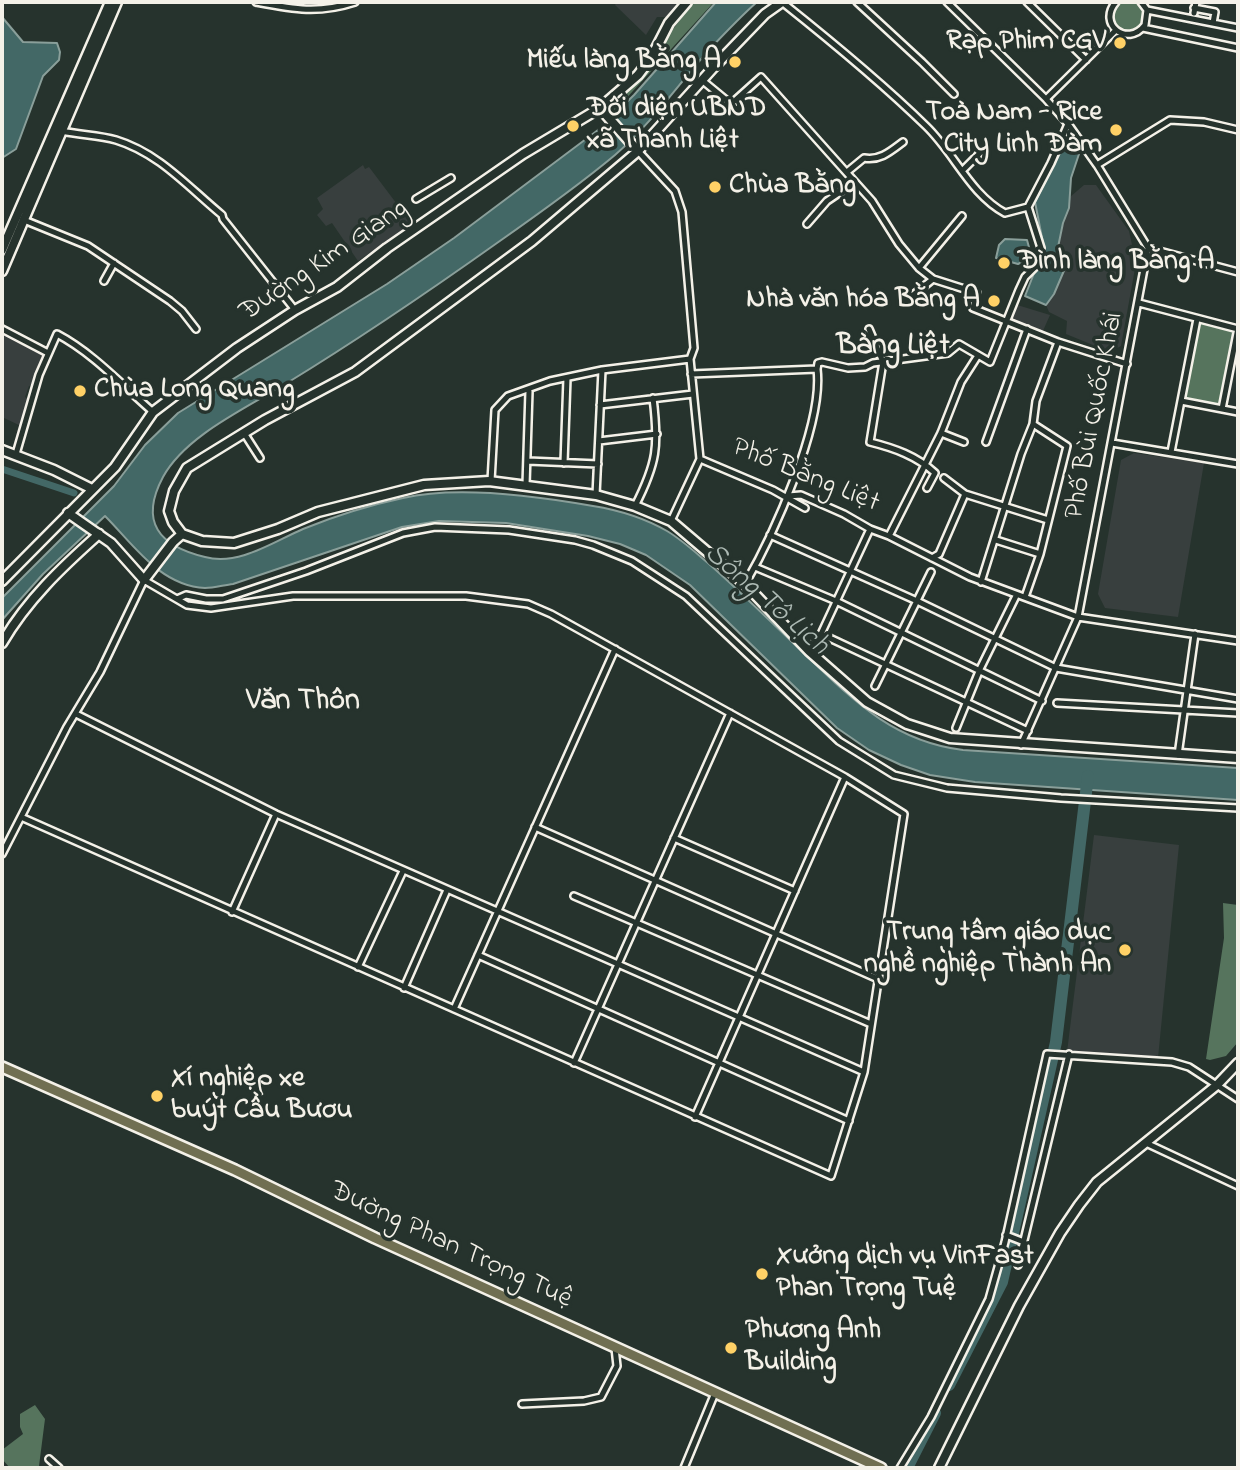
<!DOCTYPE html>
<meta charset="utf-8">
<style>
body{margin:0}
#map{position:relative;width:1240px;height:1470px;overflow:hidden;background:#26332d;font-family:"Indie Flower",sans-serif}
canvas{display:block}
.frame{position:absolute;inset:0;border:4px solid #f4f1e8;pointer-events:none}
</style>
<div id="map">
<canvas width="1240" height="1470"></canvas>
<div class="frame"></div>
</div>
<script>
const g = document.querySelector('canvas').getContext('2d');
g.lineJoin = 'round';
function fill(path, color) {
  g.fillStyle = color;
  g.fill(path, 'evenodd');
}
function trace(path, color, width, dash) {
  g.strokeStyle = color;
  g.lineWidth = width;
  g.lineCap = dash ? 'butt' : 'round';
  g.setLineDash(dash || []);
  g.stroke(path);
}
function label(font, color, halo, rows, align = 'center') {
  g.font = font + ' "Indie Flower",sans-serif';
  g.lineWidth = 7;
  g.setLineDash([]);
  g.textBaseline = 'middle';
  g.strokeStyle = halo;
  g.fillStyle = color;
  for (const [text, x, y, turn = 0] of rows) {
    g.save();
    g.translate(x, y);
    g.rotate((+turn || 0) * Math.PI / 180);
    g.textAlign = isNaN(turn) ? turn : align;
    if (halo) g.strokeText(text, 0, 0);
    g.fillText(text, 0, 0);
    g.restore();
  }
}
fill(new Path2D(`
 M617 2H678L666 17H657L646 35 615 5Z
 M363 165 365 169 369 167 412 224 358 261 332 223 326 226 317 215 323 209 317 198Z
 M1084 185H1096L1129 231 1136 263 1121 346 1110 352 1066 334 1067 321 1049 312 1046 305 1054 294 1066 266 1057 252 1070 197Z
 M1014 304 1050 315 1042 333 1008 319Z
 M2 333 44 355 33 385 29 386 25 397 29 400 21 426 2 417Z
 M1134 453 1204 463 1178 617 1105 608 1098 594 1121 460Z
 M1094 835 1179 845 1158 1058 1067 1052Z`), '#383f3e');
fill(new Path2D(`
 M693 2H714L612 114 606 108 625 92 656 59 663 43Z
 M1116 2H1141L1144 5 1147 21 1137 33 1116 30 1110 11Z
 M1197 319 1238 329 1222 409 1181 401Z
 M1223 903 1238 905V1042L1226 1056 1210 1060 1206 1059 1224 938Z
 M35 1405 45 1419 39 1466 37 1468H10L2 1459V1450L23 1434 20 1427V1414Z`), '#56745d');
const water = new Path2D(`
 M716 2H757C740 17 724 34 708 51 677 86 651 124 615 155 578 186 537 215 497 243 428 292 359 339 287 383 247 408 186 435 163 477 139 522 159 546 205 557 239 566 273 542 303 529 335 516 370 505 403 498 458 485 537 496 593 506 618 510 646 519 667 531 682 540 695 552 708 563 743 594 776 627 810 659 856 703 896 742 963 750L1238 768V800L975 782 930 775 901 765 869 750 837 728 690 585 646 555 620 544 588 536 506 523 439 521 402 527 233 584C224 585 214 588 205 588 160 586 133 544 105 516L43 574 2 620V598L114 486 145 445 178 413 387 284 454 238 598 130 634 95Z
 M2 17 23 42 57 43 60 52 59 60 43 76 16 149 2 158Z
 M1066 141 1079 154 1071 178 1069 208 1063 223 1057 252 1066 266 1054 294 1046 305 1025 296 1044 248 1035 202Z
 M1005 239 1027 240 1030 251 1028 259 1018 264 996 258 999 245Z`);
fill(water, '#436866');
trace(water, '#8a9f9a', 2);
trace(new Path2D(`
 M2 469 74 493`), '#436866', 7);
trace(new Path2D(`
 M949 1385 1002 1282 1056 1042 1088 776
 M907 1468 935 1413`), '#436866', 12);
const street = new Path2D(`
 M256 2C293 9 318 14 355 2
 M782 2C831 41 881 82 926 126 955 154 970 194 1005 213L1028 207
 M857 2 922 62 954 94
 M947 2 1046 99 1068 124 1097 165 1148 248 1078 617 1021 745
 M1027 2 1086 60
 M1116 2C1097 24 1127 48 1145 25L1147 10 1141 2
 M1194 8 1215 12 1213 23
 M1147 10 1238 28
 M1194 13 1196 2
 M1143 28 1238 48
 M703 81 731 104 761 77 872 201 899 244 919 268 933 279 977 293 973 308 1058 342 1127 364
 M1046 99 1116 30
 M62 131C80 135 99 135 116 140 159 153 188 187 222 215L223 219 295 310
 M638 151 675 191 682 212 694 348 690 359 700 459 773 490 805 508
 M1097 165 1170 120 1204 122 1238 130
 M963 170 981 152
 M847 172 864 158C880 161 891 151 903 142
 M416 199 451 178
 M24 220 88 246 170 301 182 311 196 329
 M807 224 827 201 855 182
 M1148 248 1238 272
 M919 268 962 216
 M104 281 114 263
 M907 300 933 279
 M1139 303 1238 329
 M2 329 48 353
 M869 329 883 362
 M883 362 870 442C894 448 917 456 935 473L927 488
 M817 369 818 363 822 362 848 368 865 367 873 363 948 353 959 344 990 362 1019 290 1025 277 1035 267 1041 248 1028 207 1051 163 1068 124
 M691 374 817 369C824 424 773 536 745 584
 M1181 401 1238 412
 M600 405 693 394
 M1222 409 1238 328
 M244 433 260 458
 M941 433 964 442
 M599 441 657 434
 M986 442 1027 329
 M1112 443 1238 464
 M1171 452 1197 319
 M16 454 39 375 57 334C93 353 122 385 153 412
 M528 461 598 464
 M564 463 567 378
 M944 478 965 494 1048 520
 M491 481 495 410 508 396 550 381 602 370 690 359
 M526 485 529 391
 M596 495 602 370
 M788 496 801 495 844 514 870 529 889 536 970 577 1078 617 1238 641
 M635 506C657 463 659 446 653 398
 M671 521 700 459
 M770 535 917 601 1056 668 1238 699
 M889 536 941 433 961 382 977 357
 M996 540 1040 554
 M932 558 939 554 965 494
 M755 567 836 601 1042 701
 M981 582 1021 454 1033 424 1036 401 1058 342
 M1025 597 1040 554 1067 446 1033 424
 M177 599 186 595 206 599H223L306 571 403 533 435 527 509 530 575 540 593 545 632 561 686 596 839 741 894 775 947 788 1061 798 1238 808
 M821 634 1028 731
 M809 651 821 634 870 529
 M875 686 931 572
 M1057 703 1238 713
 M76 714 276 814 864 1072
 M956 728 980 669 1016 596
 M1178 755 1195 634
 M535 827 878 979
 M674 838 795 891
 M2 854 67 727 100 672 144 580 187 605 211 608 293 596H466L528 604 551 614 845 777 904 814 864 1072 831 1176 21 817
 M574 896 871 1024
 M232 912 276 814
 M478 955 849 1121
 M358 967 403 871
 M404 988 447 890
 M454 1009 615 649
 M574 1063 730 713
 M695 1117 845 777
 M1146 1143 1238 1186
 M1006 1235 1024 1242
 M1018 1265 1069 1054
 M522 1404 584 1401 601 1397 617 1366 615 1348
 M49 1459 59 1468
 M684 1468 715 1393
 M900 1468 931 1417 989 1299 1005 1242 1047 1054 1172 1062 1189 1067 1238 1099`);
const secondary = new Path2D(`
 M600 108 638 151
 M2 250 110 2
 M2 271 117 2
 M2 450 54 470 92 489
 M68 513 111 543 144 580 173 542 182 534
 M182 534 202 541 234 543 278 529 318 512 424 485 489 481 596 495 635 506 671 521 745 584 809 651 867 702 907 724 950 738 1238 758
 M182 534 173 522 169 511 174 491 187 468 265 420 355 372 532 241 638 151 713 68 765 14 782 2
 M2 581 115 467 153 412 237 348 295 310 337 287 387 248 523 154 600 108 638 75 651 58 669 23 687 2
 M2 643C27 600 62 567 99 534
 M939 1468 1019 1306 1060 1233 1079 1205 1097 1182 1217 1085 1238 1063`);
const primary = new Path2D(`
 M2 1067 235 1170 375 1238 881 1468`);
trace(street, '#f4f1e8', 10);
trace(secondary, '#f4f1e8', 13);
trace(primary, '#f4f1e8', 14);
trace(street, '#26332d', 5);
trace(secondary, '#26332d', 8);
trace(primary, '#706f52', 9);
for (const [x, y, r, color] of [
 [1120,43,7,"#ffd166"],
 [735,62,7,"#ffd166"],
 [573,126,7,"#ffd166"],
 [1116,130,7,"#ffd166"],
 [715,187,7,"#ffd166"],
 [1004,263,7,"#ffd166"],
 [994,301,7,"#ffd166"],
 [80,391,7,"#ffd166"],
 [1125,950,7,"#ffd166"],
 [157,1096,7,"#ffd166"],
 [762,1274,7,"#ffd166"],
 [731,1348,7,"#ffd166"]
]) {
  const dot = new Path2D();
  dot.arc(x, y, r, 0, 2 * Math.PI);
  g.fillStyle = color;
  g.fill(dot);
  trace(dot, '#26332d', 2.5);
}
label('bold 28px', '#f4f1e8', '#26332d', [
 ["Rạp Phim CGV",1106,43,"right"],
 ["Miếu làng Bằng A",721,62,"right"],
 ["Đối diện UBND",587,110],
 ["xã Thanh Liệt",587,142],
 ["Toà Nam - Rice",1102,114,"right"],
 ["City Linh Đàm",1102,146,"right"],
 ["Chùa Bằng",729,187],
 ["Đình làng Bằng A",1018,263],
 ["Nhà văn hóa Bằng A",980,301,"right"],
 ["Chùa Long Quang",94,391],
 ["Trung tâm giáo dục",1111,934,"right"],
 ["nghề nghiệp Thành An",1111,966,"right"],
 ["Xí nghiệp xe",171,1080],
 ["buýt Cầu Bươu",171,1112],
 ["Xưởng dịch vụ VinFast",776,1258],
 ["Phan Trọng Tuệ",776,1290],
 ["Phương Anh",745,1332],
 ["Building",745,1364]
], 'left');
label('28px', '#f4f1e8', '#26332d', [
 ["Đường Kim Giang",325,262,-34],
 ["Phố Bùi Quốc Khái",1096,416,-79],
 ["Phố Bằng Liệt",805,477,22],
 ["Đường Phan Trọng Tuệ",451,1247,25]
]);
label('bold 30px', '#f4f1e8', '#26332d', [
 ["Bàng Liệt",893,348],
 ["Văn Thôn",303,703]
]);
label('italic 30px', '#adbab4', '#26332d', [
 ["Sông Tô Lịch",765,601,41]
]);
</script>
